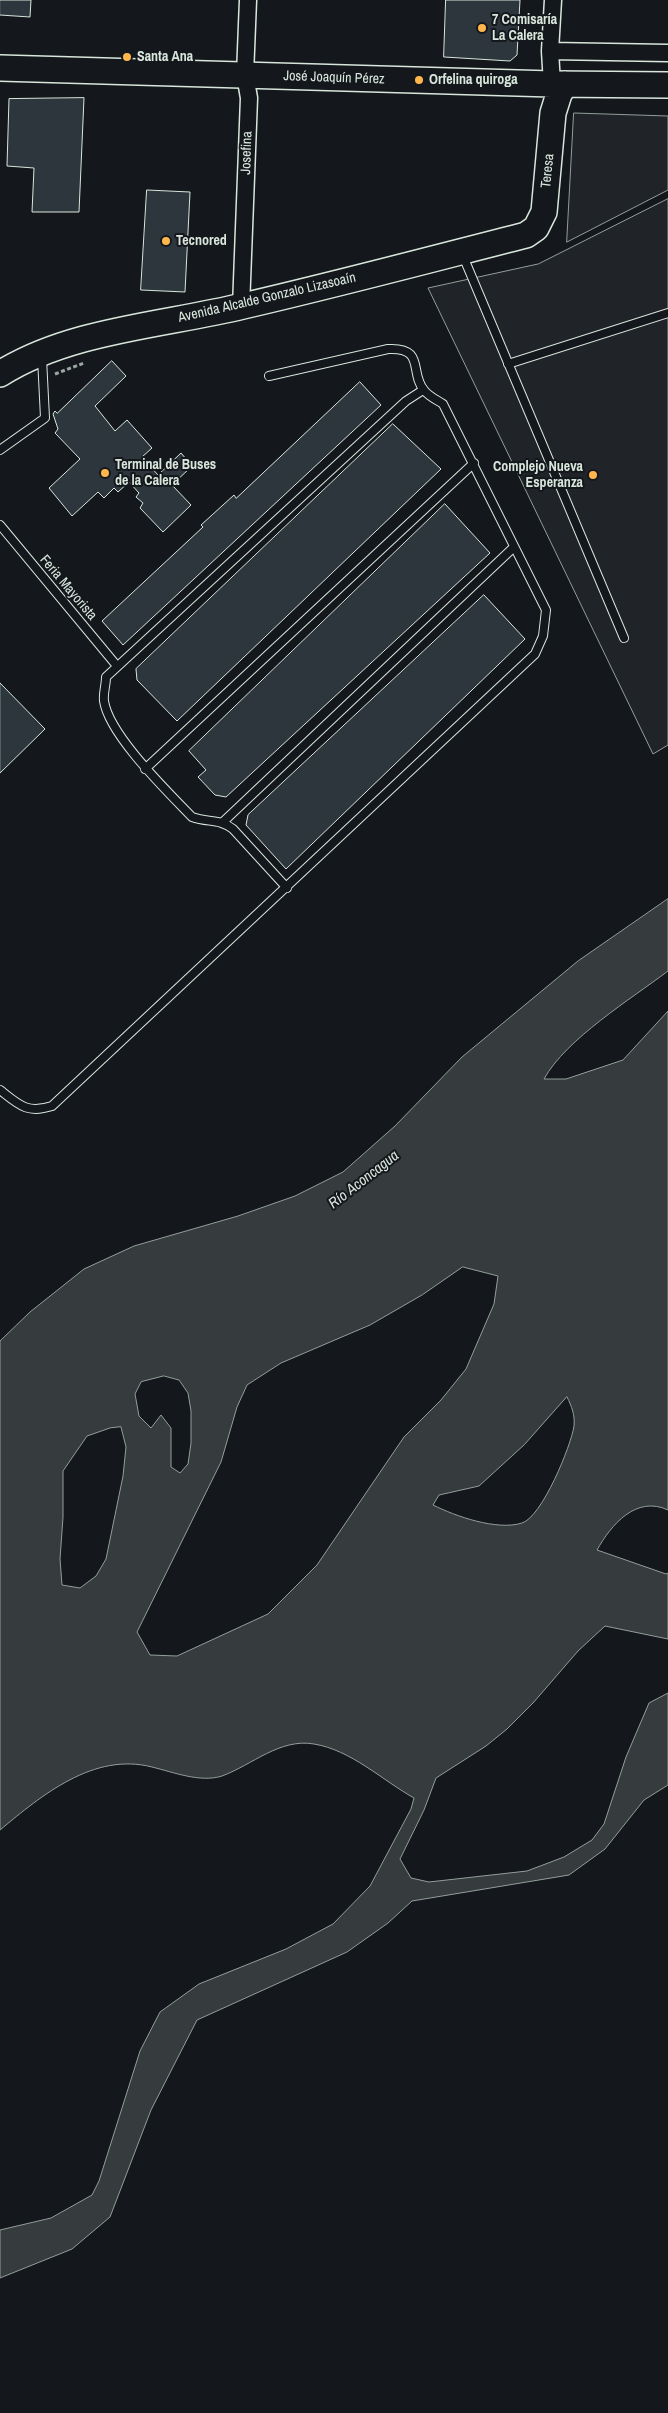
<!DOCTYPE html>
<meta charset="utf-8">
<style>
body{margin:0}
canvas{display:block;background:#14181c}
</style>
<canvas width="668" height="2413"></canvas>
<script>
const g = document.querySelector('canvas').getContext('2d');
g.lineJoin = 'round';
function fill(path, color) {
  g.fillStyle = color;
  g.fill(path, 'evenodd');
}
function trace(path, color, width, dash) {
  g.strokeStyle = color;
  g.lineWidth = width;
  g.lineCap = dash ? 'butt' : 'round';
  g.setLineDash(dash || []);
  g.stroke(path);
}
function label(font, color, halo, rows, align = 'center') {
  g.font = font + ' "Archivo Narrow",sans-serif';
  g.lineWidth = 4;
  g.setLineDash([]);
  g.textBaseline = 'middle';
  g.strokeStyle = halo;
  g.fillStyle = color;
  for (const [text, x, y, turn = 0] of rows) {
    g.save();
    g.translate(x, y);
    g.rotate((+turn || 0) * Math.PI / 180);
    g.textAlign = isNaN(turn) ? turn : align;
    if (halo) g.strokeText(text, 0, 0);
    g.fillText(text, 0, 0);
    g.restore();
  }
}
const green = new Path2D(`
 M574 113 668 116V190L567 242Z
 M668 199V745L653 754 428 288 538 264Z`);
fill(green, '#202428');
trace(green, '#939e99', 1);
const water = new Path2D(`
 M668 899V971C631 999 566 1039 544 1079H566L623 1060 668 1011V1510C636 1495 611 1525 597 1550L666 1574 668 1573V1639L605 1626 578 1651 533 1703 507 1729 486 1746 436 1778 424 1810 400 1859 411 1878 429 1882 527 1871 564 1857 592 1840 604 1824 626 1757 649 1703 668 1693V1785L644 1800 605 1849 569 1875 412 1901 388 1923 347 1952 197 2020 151 2110 110 2217 72 2249 0 2278V2230L51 2218 92 2195 99 2181 140 2051 160 2012 199 1984 286 1949 333 1924 370 1886 411 1809 414 1798C382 1780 351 1750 314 1744 280 1738 252 1765 222 1776 200 1783 173 1772 152 1767 94 1752 42 1795 0 1830V1341L30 1312 84 1269 134 1246 238 1216 295 1196 343 1172 395 1126 462 1057 578 961ZM463 1267 498 1276 494 1304 466 1369 441 1400 404 1437 317 1565 268 1614 177 1656 150 1655 137 1632 221 1462 237 1407 247 1385 281 1363 370 1325 422 1295ZM164 1376 179 1380 188 1393 191 1411V1443L188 1464 180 1473 171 1467V1428L161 1415 151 1428 139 1416 135 1394 141 1382ZM567 1397C572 1407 575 1415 574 1426 571 1446 542 1517 522 1523 497 1531 455 1516 433 1505L439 1495 479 1486 524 1445ZM121 1427 126 1447 123 1476 106 1559 96 1576 80 1588 62 1585 60 1559 63 1517V1471L87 1436 110 1428Z`);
fill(water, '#363b3e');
trace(water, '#939e99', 1);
const building = new Path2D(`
 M0 0H31L30 17 0 15Z
 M446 0H520L517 55 510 61 444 57Z
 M84 98 79 212H32L34 168 7 166 9 99Z
 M147 190 190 192 185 292 141 290Z
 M112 361 126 376 95 406 115 431 127 420 152 448 142 457 158 475 181 453 192 466 172 485 191 505 163 532 140 508 143 503 136 497 139 493 129 482 118 492 114 488 104 498 98 492 72 516 49 488 80 459 55 433 58 429 53 414 55 411 57 413Z
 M360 382 381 405 123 645 102 621 203 527 201 525 234 495 236 498Z
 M393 424 441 469 177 721 137 680 136 669Z
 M445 504 490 553 226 797 215 795 198 777 206 770 189 751Z
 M484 595 525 639 286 869 246 825 248 815Z
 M0 683 45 729 0 773Z`);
fill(building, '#2c363c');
trace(building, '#d8e6dc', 1);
const service = new Path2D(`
 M463 256 624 638
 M508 364 668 313
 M0 450 45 418 42 358
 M0 525 117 666
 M145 769 474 463
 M223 822 514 547
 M287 888 233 829C218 818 209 823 192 817 168 792 109 735 104 701 103 693 106 685 106 677L406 401 423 390
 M0 1090C19 1105 27 1114 52 1106L535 654 543 636 546 610 443 404C437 400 428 396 424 390 409 373 426 347 388 349L269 376`);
const minor = new Path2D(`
 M550 51 668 53
 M552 84 550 51 553 0
 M241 307 249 98 245 75 248 0`);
const primary = new Path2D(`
 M0 68 552 84 668 85
 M0 374C69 330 165 325 243 306 338 284 432 259 526 235L536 228 544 212 553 113 559 94 565 84`);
trace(service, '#d8e6dc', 10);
trace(minor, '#d8e6dc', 19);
trace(primary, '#d8e6dc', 28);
trace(new Path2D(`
 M55 374 84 363`), '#9da8a2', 3, [4, 2.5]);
trace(service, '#14181c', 8);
trace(minor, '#14181c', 16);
trace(primary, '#14181c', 25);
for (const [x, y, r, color] of [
 [482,28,5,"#ffb74d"],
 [127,57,5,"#ffb74d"],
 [419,80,5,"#ffb74d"],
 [166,241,5,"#ffb74d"],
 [105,473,5,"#ffb74d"],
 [593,475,5,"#ffb74d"]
]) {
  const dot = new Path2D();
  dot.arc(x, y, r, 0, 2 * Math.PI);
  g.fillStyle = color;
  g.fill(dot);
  trace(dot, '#14181c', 2);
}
label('bold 14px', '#d8e6dc', '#14181c', [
 ["7 Comisaría",492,20],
 ["La Calera",492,36],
 ["Santa Ana",137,57],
 ["Orfelina quiroga",429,80],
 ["Tecnored",176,241],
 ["Terminal de Buses",115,465],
 ["de la Calera",115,481],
 ["Complejo Nueva",583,467,"right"],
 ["Esperanza",583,483,"right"]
], 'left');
label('14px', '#d8e6dc', '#14181c', [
 ["José Joaquín Pérez",334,78,2],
 ["Josefina",247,153,-88],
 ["Teresa",548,171,-84],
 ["Avenida Alcalde Gonzalo Lizasoaín",267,298,-13],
 ["Feria Mayorista",68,588,50]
]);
label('italic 15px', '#d8e6dc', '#14181c', [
 ["Río Aconcagua",364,1180,-38]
]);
</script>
